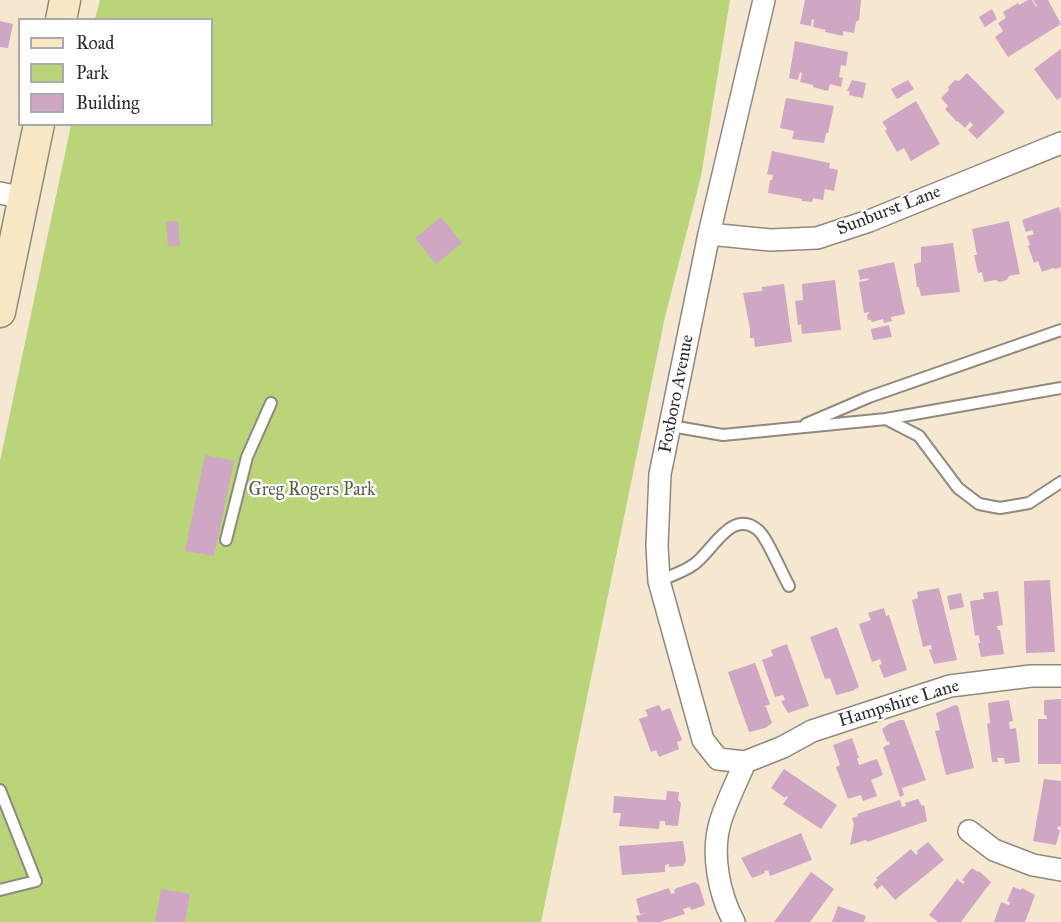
<!DOCTYPE html>
<style>
body{margin:0}
#map{position:relative;width:1061px;height:922px;overflow:hidden;background:#f6e7d1;font-family:"IM FELL Great Primer",serif}
canvas{display:block}
.legend{position:absolute;left:18px;top:18px;width:195px;height:108px;box-sizing:border-box;background:#fff;border:2px solid #aaa;margin:0;padding:8px 10px;list-style:none;font-size:18px;color:#2b2b2b}
.legend li{display:flex;align-items:center;gap:12px;height:30px}
.legend b{width:30px;border:2px solid #aaa}
</style>
<div id="map">
<canvas width="1061" height="922"></canvas>
<ul class="legend">
<li><b style="height:8px;background:#f7e8c3"></b>Road</li>
<li><b style="height:16px;background:#b9d479"></b>Park</li>
<li><b style="height:16px;background:#cfa6c3"></b>Building</li>
</ul>
</div>
<script>
const g = document.querySelector('canvas').getContext('2d');
g.lineJoin = 'round';
function fill(path, color) {
  g.fillStyle = color;
  g.fill(path, 'evenodd');
}
function trace(path, color, width, dash) {
  g.strokeStyle = color;
  g.lineWidth = width;
  g.lineCap = dash ? 'butt' : 'round';
  g.setLineDash(dash || []);
  g.stroke(path);
}
function label(font, color, halo, rows, align = 'center') {
  g.font = font + ' "IM FELL Great Primer",serif';
  g.lineWidth = 4.5;
  g.setLineDash([]);
  g.textBaseline = 'middle';
  g.strokeStyle = halo;
  g.fillStyle = color;
  for (const [text, x, y, turn = 0] of rows) {
    g.save();
    g.translate(x, y);
    g.rotate((+turn || 0) * Math.PI / 180);
    g.textAlign = isNaN(turn) ? turn : align;
    if (halo) g.strokeText(text, 0, 0);
    g.fillText(text, 0, 0);
    g.restore();
  }
}
fill(new Path2D(`
 M100 0H730L701 176 665 317 541 922H0V461L71 125 212 124V20L95 19Z`), '#b9d479');
fill(new Path2D(`
 M805 0H861L859 20 856 22 854 33 843 31V36L825 32 826 30 813 27 814 20 812 19 811 26 800 24Z
 M1028 0H1032L1036 7 1037 6 1033 0H1048L1061 24 1008 57 995 37 1003 31 998 23 1006 18 1003 12 1018 3 1019 5Z
 M992 9 997 19 985 27 979 17Z
 M0 21 13 24 8 48 0 47Z
 M795 41 848 52 846 66 841 65 839 77 843 78 841 87 830 84 828 91 813 87V85L800 82 802 73 800 72 798 80 789 78Z
 M1061 49V97L1057 100 1034 69Z
 M967 73 1005 112 977 139 968 130 973 125 970 122 965 128 958 121 957 122 945 109 948 106 941 98 949 90 948 87 955 80 959 81Z
 M852 80 866 83 863 98 849 95 850 91H847Z
 M908 80 914 89 897 99 891 89Z
 M786 98 834 106 828 133H826L824 143 792 139 794 131 780 128Z
 M916 101 940 144 911 161 904 148 897 152 885 131 887 129 882 122Z
 M772 151 830 163 829 168 838 170 834 191 825 189 823 200 813 198 812 202 802 201V199L768 193 770 180H772L773 175 767 174Z
 M1059 207 1061 214V267L1056 269 1053 268 1042 272 1038 261 1034 263 1028 246 1030 245 1027 236 1034 234 1032 230 1026 232 1022 220Z
 M441 217 462 243 436 264 415 238Z
 M178 221 180 245 168 246 166 222Z
 M1009 221 1020 274 1009 276 1007 280 999 282 996 280 984 282 982 272 978 273 974 255H977L972 229Z
 M953 243 960 292 921 296 919 287H917L914 264 921 262V247Z
 M894 262 905 314 891 317 892 321 884 323 883 319 872 322 871 320H868L867 315 870 312 864 313 859 282 869 280 868 278 860 280 858 270Z
 M835 280 841 330 802 334 801 324 798 325 795 301 803 300 802 284Z
 M784 284 792 342 755 347 754 338H750V329L743 293 762 291V287Z
 M889 325 892 337 873 340 871 329Z
 M205 455 234 461 214 556 185 551Z
 M1050 580 1055 652 1026 653 1024 581Z
 M939 588 957 660 934 664 929 650 932 649 931 645 923 647 912 600 918 598 917 592Z
 M998 591 1003 625 997 626 998 630H1000L1004 654 981 657 978 643H980L979 635 975 636 970 601 984 599 983 593Z
 M961 593 964 607 950 610 947 596Z
 M884 608 886 616 889 615 907 670 884 678 879 665 882 664 880 659 872 662 859 624 871 620 868 613Z
 M837 627 859 687 852 691 836 695 830 678 825 679 810 637Z
 M787 644 809 706 788 713 781 701 785 700 783 695 775 697 762 660 773 656 771 650Z
 M755 663 770 704 763 707H766L772 723 765 728 749 732 728 672Z
 M1061 699V764H1038V719H1047L1046 715H1044V701L1045 700Z
 M1009 700 1013 721 1009 722 1010 729 1016 728 1020 762 1005 764 1004 758H997L998 762H992L987 724 990 723 988 703Z
 M659 705 662 711 670 708 682 740 677 742 679 749 659 757 656 750 651 752 639 719 648 716 645 710Z
 M955 705 958 706 974 768 946 775 935 731 940 730 936 713Z
 M900 720H904L926 780 902 788 904 795 900 797 883 747 890 744 889 741 887 742 882 729 889 724Z
 M852 738 859 758H857L859 765 877 759 883 775 871 780 877 796 863 801 861 795 848 799 836 767 840 765 833 745Z
 M784 769 837 805 821 829 783 804 788 797 786 796 785 798 771 788Z
 M1044 779 1061 781V827L1058 826 1057 829 1060 830 1056 845 1033 841Z
 M667 791 679 792 678 800 681 803 678 825 677 826 665 825V821H660L659 829 619 826 621 813H613L614 796 666 800Z
 M918 799 922 806 924 805 927 821 867 842 866 840 850 845 854 824 852 818 858 816 857 814 900 800 902 807 906 806 905 803Z
 M801 833 812 860 770 876 768 870 764 871 765 873 752 878 741 858Z
 M683 841 686 861 683 866 669 867V864L665 865V872L622 875 619 846Z
 M928 842 944 860 895 900 882 885 877 889 873 884 878 880 876 878 911 849 916 855 918 853 917 851Z
 M972 868 978 872 979 871 991 882 961 922H938L929 915 957 879 963 884 965 882 962 880Z
 M811 872 834 889 810 922H774Z
 M695 882 699 885 705 904 703 906 691 910 690 907 683 909 685 914 659 922H638L636 916 647 913 640 914 636 899 669 888 671 894 675 893 674 890 677 888Z
 M1013 887 1021 890 1022 888 1035 895 1025 922H994L1001 902 1009 905 1010 902 1007 901Z
 M161 889 190 894 185 922H155Z
 M838 906 866 916 864 922H832Z`), '#cfa6c3');
const lane = new Path2D(`
 M886 419 1061 388
 M806 424 869 397 1061 330
 M671 426 723 435 886 419 919 436 958 488 979 504 1000 508 1029 503 1061 482
 M226 540 247 457 271 403
 M659 581C670 576 683 572 693 565 711 554 731 507 758 530 767 537 782 574 789 586
 M0 790 36 881 0 890`);
const street = new Path2D(`
 M0 193 25 198
 M709 234 770 240 817 238 869 221 1061 143
 M745 762 718 759 703 740 659 581 657 546 660 474 709 234 764 0
 M745 762 783 747 812 731 950 686 1031 676H1061
 M969 831 994 850 1033 865 1061 870
 M734 922C719 894 711 854 720 823 726 802 737 782 745 762`);
const secondary = new Path2D(`
 M61 20 65 0
 M0 312 39 124`);
trace(lane, '#90897e', 14);
trace(street, '#90897e', 24);
trace(secondary, '#90897e', 33);
trace(lane, '#fff', 10);
trace(street, '#fff', 21);
trace(secondary, '#f7e8c3', 30);
label('18px', '#2b2b2b', '#fff', [
 ["Sunburst Lane",889,211,-21],
 ["Foxboro Avenue",677,394,-79],
 ["Hampshire Lane",899,704,-17]
]);
label('18px', '#565e42', '#fff', [
 ["Greg Rogers Park",312,491]
]);
</script>
